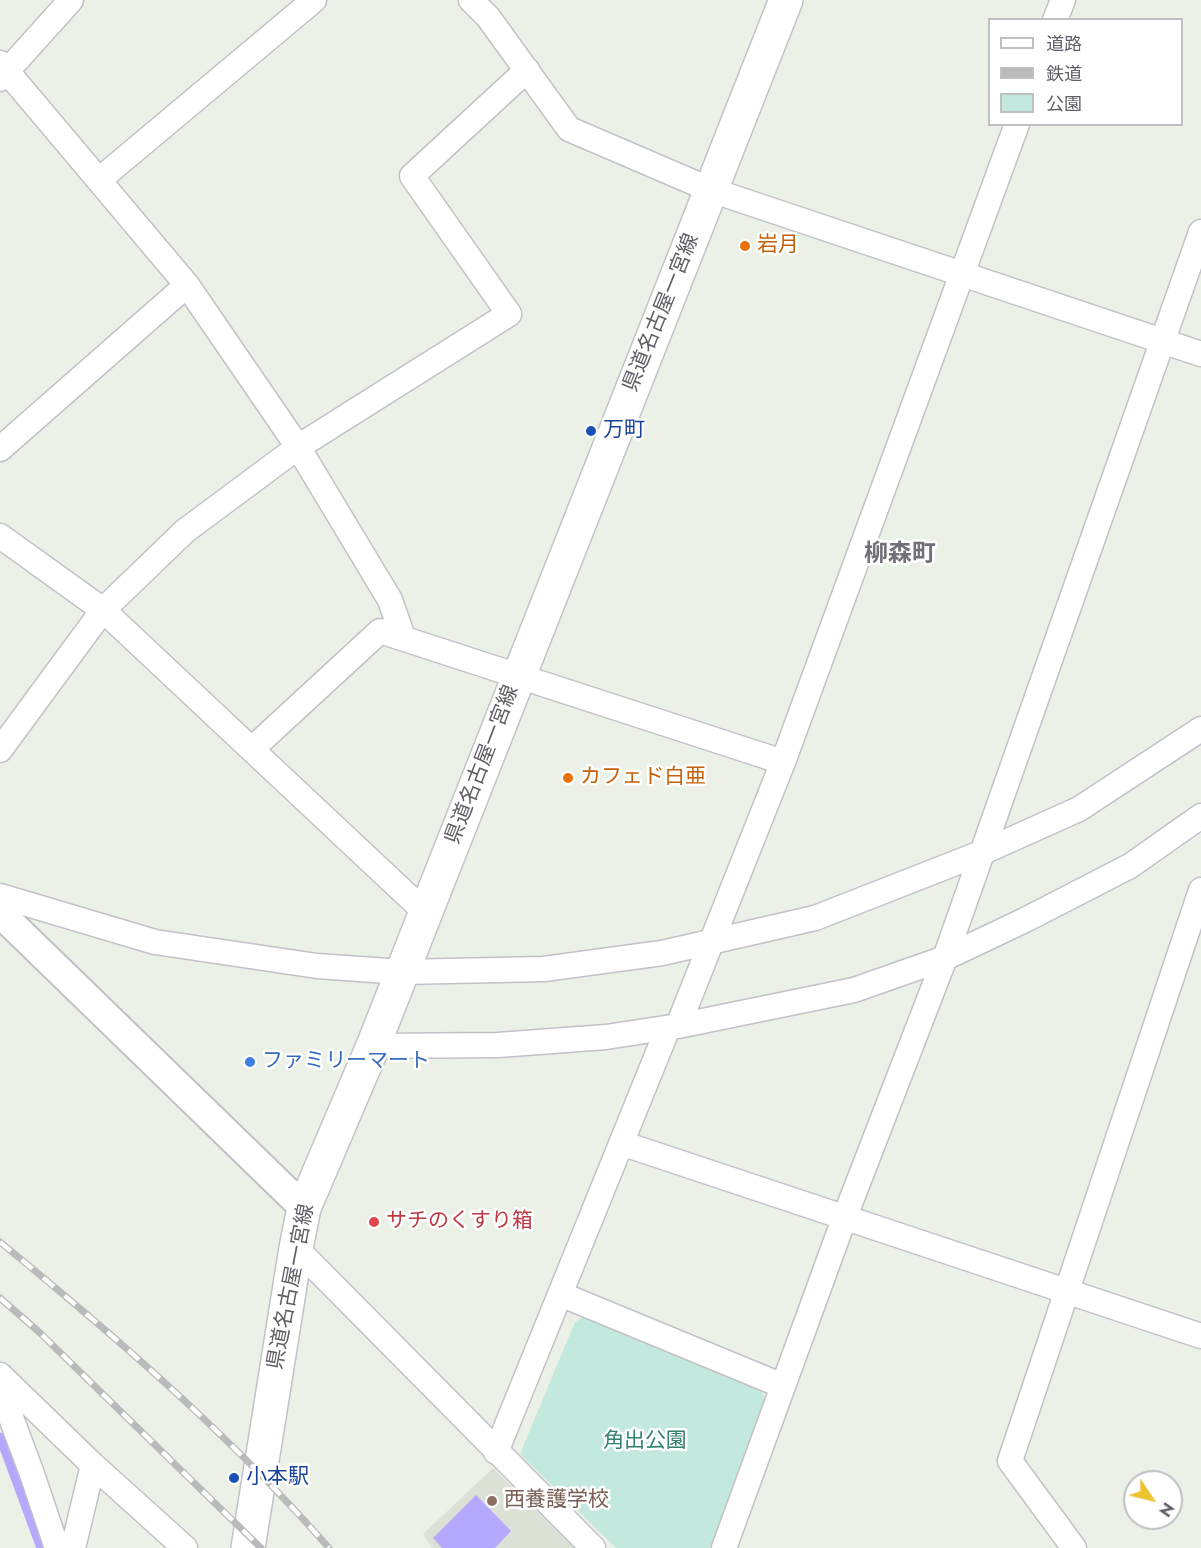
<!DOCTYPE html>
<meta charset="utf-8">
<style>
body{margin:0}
#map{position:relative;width:1201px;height:1548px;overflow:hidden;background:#ecf1e7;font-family:Jost,"Noto Sans JP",sans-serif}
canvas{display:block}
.legend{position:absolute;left:988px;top:18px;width:195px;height:108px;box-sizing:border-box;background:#fff;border:2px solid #c0bfc3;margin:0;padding:8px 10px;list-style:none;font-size:18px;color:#615e68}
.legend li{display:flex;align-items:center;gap:12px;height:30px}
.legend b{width:30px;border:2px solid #c0bfc3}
.north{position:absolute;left:1123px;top:1470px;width:60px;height:60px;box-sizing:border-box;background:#fff;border:2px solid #c0bfc3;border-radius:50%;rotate:125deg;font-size:16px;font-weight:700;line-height:24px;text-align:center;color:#615e68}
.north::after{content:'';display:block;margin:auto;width:21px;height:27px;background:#edc330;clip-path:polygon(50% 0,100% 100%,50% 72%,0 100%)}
</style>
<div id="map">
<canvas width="1201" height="1548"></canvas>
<ul class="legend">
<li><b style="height:8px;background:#fff"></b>道路</li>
<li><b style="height:8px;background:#bab9bb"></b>鉄道</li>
<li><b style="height:16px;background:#c3e8dd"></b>公園</li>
</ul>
<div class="north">N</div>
</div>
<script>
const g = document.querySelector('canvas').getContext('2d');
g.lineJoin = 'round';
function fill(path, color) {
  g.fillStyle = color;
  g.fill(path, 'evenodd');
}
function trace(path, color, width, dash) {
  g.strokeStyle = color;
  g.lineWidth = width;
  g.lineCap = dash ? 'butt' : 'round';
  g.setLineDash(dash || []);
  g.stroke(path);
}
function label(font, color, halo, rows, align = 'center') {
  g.font = font + ' Jost,"Noto Sans JP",sans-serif';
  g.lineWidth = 5;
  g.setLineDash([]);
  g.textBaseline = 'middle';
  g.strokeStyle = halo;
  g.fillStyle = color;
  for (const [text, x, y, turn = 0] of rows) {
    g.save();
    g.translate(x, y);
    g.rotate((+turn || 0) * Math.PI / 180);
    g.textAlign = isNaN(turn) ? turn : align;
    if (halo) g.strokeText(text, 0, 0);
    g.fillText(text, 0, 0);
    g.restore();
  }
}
fill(new Path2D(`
 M493 1468 574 1548H432L423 1534Z`), '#dbe1d5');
fill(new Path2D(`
 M587 1315 757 1383 765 1398 710 1548H616L520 1454 575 1322Z`), '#c3e8dd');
fill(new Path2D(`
 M476 1495 511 1531 495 1548H442L433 1538Z`), '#b4a9ff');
trace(new Path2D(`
 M0 1437 41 1548`), '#b4a9ff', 9);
const minor = new Path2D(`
 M471 0 488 17 569 129 711 190 1201 354
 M1055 20 1063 0
 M0 63 187 285 298 447 390 600 403 637
 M0 79 71 0
 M99 180 314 0
 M0 449 187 285
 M0 536 103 610 425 912
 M252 749 380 631 783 762
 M0 750 103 610 185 531 298 447 509 314 412 176 527 70
 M0 896 155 942 317 966 402 972 544 969 662 953 815 918 981 853 1079 809 1201 729
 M678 1026 783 762 1017 124
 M373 1046 498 1045 606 1037 678 1026 854 990 945 958 1025 920 1130 866 1201 816
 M621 1143 1201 1336
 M296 1248 593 1548
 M560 1294 783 1386
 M0 1375 93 1465 185 1548
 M0 1388 32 1474 57 1548
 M496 1452 668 1028
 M73 1548 93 1465
 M724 1548 844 1219 945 958 1201 232
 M1074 1548 1010 1461 1201 890`);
const tertiary = new Path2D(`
 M0 913 304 1208`);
const secondary = new Path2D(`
 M248 1548 296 1248 304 1208 373 1046 786 0`);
trace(minor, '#c3c0c8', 27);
trace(tertiary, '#c3c0c8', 32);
trace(secondary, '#c4c1ca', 36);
trace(minor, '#fff', 24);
trace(tertiary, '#fff', 28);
trace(secondary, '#fff', 33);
const rail = new Path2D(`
 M0 1242C116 1337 230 1435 329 1548
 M0 1298 38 1331 261 1548`);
trace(rail, '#bab9bb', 7);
trace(rail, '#fff', 4.5, [14]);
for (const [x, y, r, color] of [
 [745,246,6,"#e8710a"],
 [591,431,6,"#1a4fb4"],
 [568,778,6,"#e8710a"],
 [250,1062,6,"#3f7fe0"],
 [374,1222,6,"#e0444e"],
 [234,1478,6,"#1a4fb4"],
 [492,1501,6,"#8d6e63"]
]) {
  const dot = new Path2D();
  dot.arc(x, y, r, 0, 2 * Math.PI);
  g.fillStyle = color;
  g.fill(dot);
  trace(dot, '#fff', 2);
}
label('21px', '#c56008', '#fff', [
 ["岩月",757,246],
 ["カフェド白亜",580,778]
], 'left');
label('21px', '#615e68', '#fff', [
 ["県道名古屋一宮線",662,313,-68],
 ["県道名古屋一宮線",483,765,-69],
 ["県道名古屋一宮線",292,1287,-79]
]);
label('21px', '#164399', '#fff', [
 ["万町",603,431],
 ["小本駅",246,1478]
], 'left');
label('21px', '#366cbe', '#fff', [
 ["ファミリーマート",262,1062]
], 'left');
label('21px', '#be3a42', '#fff', [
 ["サチのくすり箱",386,1222]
], 'left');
label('21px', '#32826e', '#fff', [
 ["角出公園",645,1442]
]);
label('21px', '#785e54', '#fff', [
 ["西養護学校",504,1501]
], 'left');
label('bold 24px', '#716f7a', '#fff', [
 ["柳森町",900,555]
]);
</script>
